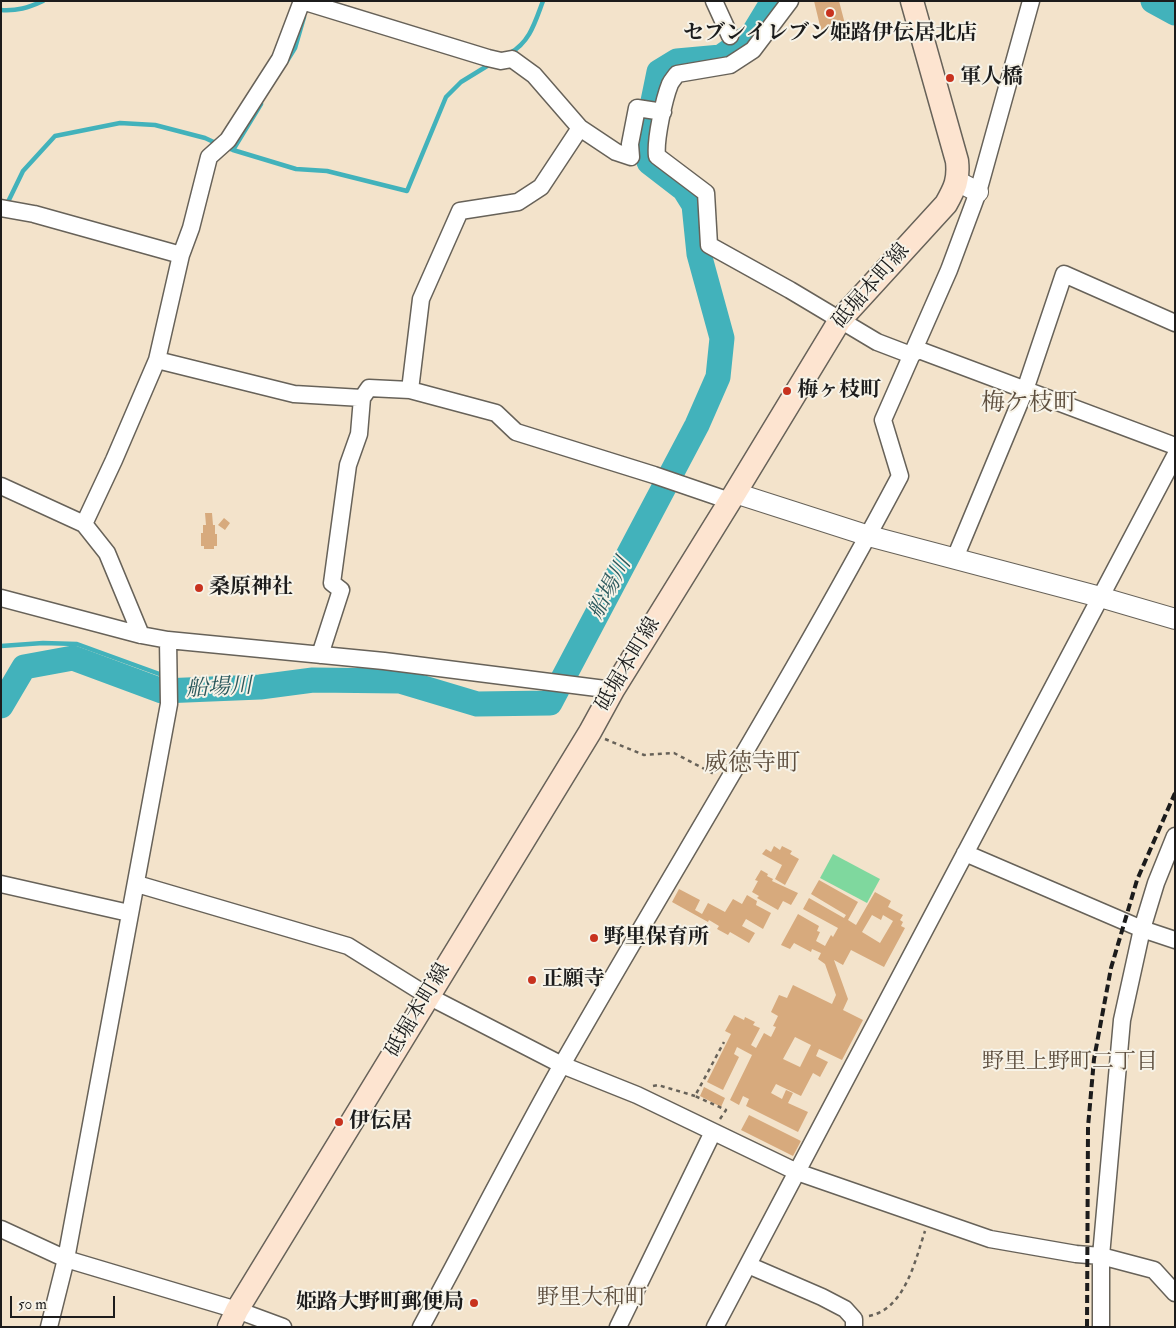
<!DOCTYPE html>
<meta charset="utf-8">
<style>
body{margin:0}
#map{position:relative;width:1176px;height:1328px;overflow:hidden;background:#f3e3cb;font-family:"IM FELL Double Pica",serif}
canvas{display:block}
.frame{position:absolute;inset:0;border:2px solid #1c1c1c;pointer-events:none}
.scale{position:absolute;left:10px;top:1296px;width:105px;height:22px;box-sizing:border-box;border:2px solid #1c1c1c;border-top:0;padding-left:6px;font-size:15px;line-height:18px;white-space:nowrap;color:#1c1c1c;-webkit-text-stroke:4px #f7f3e8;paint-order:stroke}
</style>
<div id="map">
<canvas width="1176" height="1328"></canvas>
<div class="frame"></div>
<div class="scale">50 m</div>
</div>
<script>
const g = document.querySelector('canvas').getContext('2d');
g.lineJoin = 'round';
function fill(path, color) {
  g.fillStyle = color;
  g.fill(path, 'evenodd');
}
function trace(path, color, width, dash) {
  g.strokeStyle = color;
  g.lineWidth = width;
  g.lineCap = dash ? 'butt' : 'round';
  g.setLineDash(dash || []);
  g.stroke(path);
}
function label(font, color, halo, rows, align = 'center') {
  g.font = font + ' "IM FELL Double Pica","Noto Serif JP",serif';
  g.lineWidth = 4;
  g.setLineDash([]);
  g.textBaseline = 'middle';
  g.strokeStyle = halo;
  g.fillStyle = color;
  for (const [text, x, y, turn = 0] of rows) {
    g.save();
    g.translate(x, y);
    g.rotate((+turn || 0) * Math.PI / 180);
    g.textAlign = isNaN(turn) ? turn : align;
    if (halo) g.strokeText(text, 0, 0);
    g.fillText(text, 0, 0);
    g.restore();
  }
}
fill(new Path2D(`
 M833 854 880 879 867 903 820 878Z`), '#7fd89e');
trace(new Path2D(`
 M1 10C17 11 28 8 43 1
 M510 53C530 42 535 22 543 1
 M287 61 295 48 304 17
 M225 147 233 150 261 104
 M233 150 296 169 327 171 407 191 446 97 461 82 492 63
 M7 204 23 171 55 136 120 123 155 125 205 138 218 144
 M1 646 43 643 77 644 165 676
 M172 678 183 682 216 681 260 687`), '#42b2bb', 4.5);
trace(new Path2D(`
 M1153 1 1175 13
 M1 706 24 667 73 658 162 691 260 687 313 680 400 681 477 704 550 703 697 425 718 377 722 338 699 254 694 205 684 189 649 162 644 145 659 72 677 61 721 57 753 34 773 1`), '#42b2bb', 25);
fill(new Path2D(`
 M814 1H839L845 24 821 30Z
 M205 513H212L213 525H215V534H217V546H214V549H204V546H201V533H203V525H206Z
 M224 518 230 523 225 530 218 525Z
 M774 846 780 850 782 846 792 851 790 854 799 859 785 885 775 879 782 865 762 854 766 849 771 852Z
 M761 870 768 874 767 876 773 879 772 881 798 893 791 905 783 901 778 910 757 898 759 896 752 892 758 881 755 880Z
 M819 880 858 902 848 920 856 925 875 892 891 901 888 907 903 915 900 920 903 922 901 926 905 928 884 967 851 950 843 965 834 960 848 999 843 1010 863 1020 842 1060 819 1049 816 1056 828 1062 820 1077 813 1073 801 1096 776 1084 771 1093 782 1099 786 1090 793 1093 788 1103 808 1112 798 1132 746 1106 749 1099 743 1096 739 1105 730 1100 752 1055 737 1047 734 1054 739 1057 723 1090 707 1082 731 1034 725 1031 734 1015 744 1020 745 1017 755 1022 753 1025 760 1028 751 1045 756 1048 764 1033 771 1037 776 1027 773 1026 778 1016 771 1012 779 995 787 998 793 985 832 1004 836 995 825 964 818 959 821 953 812 949 811 952 794 943 790 949 781 945 798 914 819 926 817 931 820 932 816 941 825 946 831 935 833 937 838 928 803 909 809 898 844 918 846 915 811 894ZM872 915 881 920 883 915 893 921 880 943 862 932ZM795 1037 811 1045 800 1067 783 1059Z
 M679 889 700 900 695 910 702 914 708 903 725 912 733 899 742 904 747 895 757 901 756 905 771 913 763 929 746 919 742 926 755 933 749 943 730 932 728 935 717 929 719 926 709 920 708 922 672 902Z
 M704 1087 725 1098 721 1107 700 1096Z
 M749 1115 801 1141 793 1156 741 1130Z`), '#d7aa7d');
const minor = new Path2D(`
 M302 1 488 58 501 61 512 59 534 75 580 128 616 152 631 157 630 144 637 108 663 112
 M714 1 730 36
 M790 1 753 50 730 65 677 74C675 77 672 80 670 84 664 99 655 140 657 156L706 193 709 245 790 290 877 342 911 355
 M1 208 34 214 181 255
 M911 355 919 350 1175 446
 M157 360 294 394 362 398 369 388 410 390 496 413 516 432 654 475 730 501
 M410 390 421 299 460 211 518 202 541 187 580 128
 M1 486 84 524
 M955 558 1025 390 1064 274 1175 323
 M1 598 141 635 168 640 384 661 613 690
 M141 635 107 553 84 524 114 460 157 360 181 255 191 228 209 157 228 140 280 59 302 1
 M320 655 341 590 332 583 348 465 359 434 362 398
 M965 853 1142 929 1175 940
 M1 884 129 913
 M137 884 348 946 428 996 562 1065 637 1095 797 1172 990 1239 1076 1254 1101 1256 1154 1270 1175 1293
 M1 1229 66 1259 237 1310 283 1327
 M748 1265 822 1297 845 1309 854 1319V1327
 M49 1327 66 1259 169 704 168 640
 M421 1327C469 1239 514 1150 563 1063 675 867 794 676 900 476L883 420 949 270 978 192 1031 1
 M618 1327 713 1132
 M715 1327 1175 456
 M1101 1327V1256L1122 1020 1142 929 1156 883 1175 836`);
const tertiary = new Path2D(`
 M957 181 978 192
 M735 493 869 536 1100 597 1175 619`);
const secondary = new Path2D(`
 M229 1327 237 1310 590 732 613 690 735 493 840 320 946 204C955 188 959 180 957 161L912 1`);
trace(minor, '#676259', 19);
trace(tertiary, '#676259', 22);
trace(secondary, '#676259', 25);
trace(new Path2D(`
 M605 739 644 755 674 753 716 775
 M653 1086 658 1085 695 1096
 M720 1119 726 1110 695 1096 724 1042
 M869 1316C905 1309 915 1261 925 1231`), '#676259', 2.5, [4, 4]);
trace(minor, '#fff', 16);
trace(tertiary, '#fff', 20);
trace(secondary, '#fde4d0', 22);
trace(new Path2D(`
 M1087 1327 1088 1127 1094 1059 1111 968 1137 880 1175 793`), '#1c1c1c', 4, [8, 4]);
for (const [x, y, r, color] of [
 [830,13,5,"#c8321e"],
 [950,78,5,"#c8321e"],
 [787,391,5,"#c8321e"],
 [199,588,5,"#c8321e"],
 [594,938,5,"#c8321e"],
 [532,980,5,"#c8321e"],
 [339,1122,5,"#c8321e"],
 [474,1303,5,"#c8321e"]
]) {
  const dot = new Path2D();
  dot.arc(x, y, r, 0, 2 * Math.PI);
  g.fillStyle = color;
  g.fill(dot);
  trace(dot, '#f7f3e8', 2);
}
label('bold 21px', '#1c1c1c', '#f7f3e8', [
 ["セブンイレブン姫路伊伝居北店",830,34,"center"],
 ["軍人橋",960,78],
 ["梅ヶ枝町",797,391],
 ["桑原神社",209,588],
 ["野里保育所",604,938],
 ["正願寺",542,980],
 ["伊伝居",349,1122],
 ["姫路大野町郵便局",464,1303,"right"]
], 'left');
label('21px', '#1c1c1c', '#f7f3e8', [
 ["砥堀本町線",872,287,-49],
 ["砥堀本町線",629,665,-59],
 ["砥堀本町線",419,1011,-59]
]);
label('italic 22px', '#2b585c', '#f7f3e8', [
 ["船場川",611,589,-62],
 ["船場川",219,689,-3]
]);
label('22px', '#5d4e3e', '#f7f3e8', [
 ["野里上野町二丁目",1070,1063],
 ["野里大和町",592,1299]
]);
label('24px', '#5d4e3e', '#f7f3e8', [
 ["梅ケ枝町",1029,405],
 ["威徳寺町",752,765]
]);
</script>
